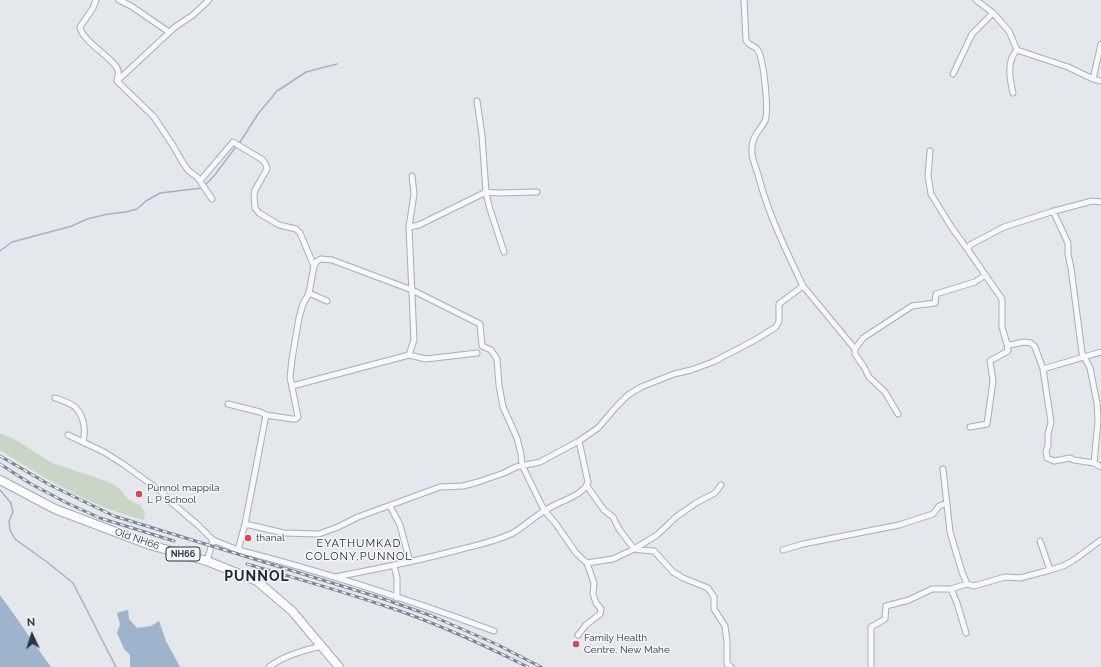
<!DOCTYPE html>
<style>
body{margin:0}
#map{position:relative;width:1101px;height:667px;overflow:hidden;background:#e4e7ec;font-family:Raleway,sans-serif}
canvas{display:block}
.north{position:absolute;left:12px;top:615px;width:40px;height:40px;-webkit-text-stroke:3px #f4f6f9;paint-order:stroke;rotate:356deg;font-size:11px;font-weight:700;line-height:16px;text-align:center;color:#2b3445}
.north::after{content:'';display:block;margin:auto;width:14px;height:18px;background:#2b3445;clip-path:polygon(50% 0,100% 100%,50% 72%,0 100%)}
</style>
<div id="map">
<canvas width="1101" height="667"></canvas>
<div class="north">N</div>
</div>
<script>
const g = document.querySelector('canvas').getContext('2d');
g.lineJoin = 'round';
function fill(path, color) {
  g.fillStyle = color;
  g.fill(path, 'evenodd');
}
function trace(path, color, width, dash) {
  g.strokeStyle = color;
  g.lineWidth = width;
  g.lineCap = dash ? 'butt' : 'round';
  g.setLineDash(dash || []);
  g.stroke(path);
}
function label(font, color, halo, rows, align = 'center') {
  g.font = font + ' Raleway,sans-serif';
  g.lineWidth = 3;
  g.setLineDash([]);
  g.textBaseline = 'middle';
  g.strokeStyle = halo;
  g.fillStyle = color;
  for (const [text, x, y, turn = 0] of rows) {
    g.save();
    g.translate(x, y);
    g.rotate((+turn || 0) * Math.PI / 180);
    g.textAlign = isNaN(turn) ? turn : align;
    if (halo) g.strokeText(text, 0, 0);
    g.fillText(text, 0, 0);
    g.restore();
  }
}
fill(new Path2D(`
 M0 433 16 440 52 463 109 482 119 488 128 499 141 506 145 513 144 520C93 508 43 478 0 450Z`), '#c9d6c5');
fill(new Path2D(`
 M0 595C18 619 33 643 51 667H0Z
 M128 610 129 619 137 628 151 626 159 621 166 641 180 667H130V655L124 649 117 633 120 624 117 614 119 612Z`), '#9fb4cc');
trace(new Path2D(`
 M240 142 258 114 277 91 306 72 337 64
 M205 185 214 176 235 148
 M0 251 12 242 72 226 87 219 108 214 126 212 137 209 146 201 160 193 202 188
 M0 490 11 503 13 512 9 521 10 530 15 539 47 562 73 583 116 667`), '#9fb4cc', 1.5);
const street = new Path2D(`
 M96 0 93 8 80 27C82 42 117 60 118 71 119 75 117 77 117 81L154 117 172 144 183 163 188 170 198 178 212 199
 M119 0 131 6 169 32
 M976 0 993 13 1009 31 1017 50 1068 67 1093 79 1101 81
 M953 74 972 34 993 13
 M1093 79 1101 44
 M117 81 175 27 193 15 209 0
 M1013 93C1010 80 1006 61 1017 50
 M477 101 482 135 486 192 489 206 504 252
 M930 151 928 176 931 194 952 228 968 250
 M200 181 233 142 263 160 266 165 267 169 255 190 254 196 255 208 259 213 279 225 296 229 300 233 314 266
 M1101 202 1092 201 1051 212 1004 227 970 245 968 250 1002 299V327L1007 344 1010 345 1024 342 1031 343 1035 347 1043 369 1051 422 1048 434V446L1046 451 1047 458 1054 461 1070 458 1074 460 1094 463 1101 467
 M1053 211 1068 243V254L1071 268 1082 353 1090 368 1097 403 1098 421 1094 463
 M409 227 419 225 486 192 498 193 537 192
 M803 286 855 349
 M309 293 327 301
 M409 355 426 359 477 353
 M1043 369 1101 352
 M292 386 409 355 414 340 409 227 414 194 412 176
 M55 398C61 400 71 403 76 408 84 417 86 430 83 441
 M228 404 260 412 266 415
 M898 414 885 392 869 377 864 367 855 354V349L863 338 912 306 935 303 936 294 975 282 985 275
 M970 427 987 424 993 381 990 361 1008 351 1007 344
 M68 435 104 452 123 464 163 493 171 502 199 526 213 540 238 550 245 524 284 533 319 534 338 527 358 517 440 487 463 486 478 482 504 473 516 467 540 462 579 441 598 428 615 408 628 395 641 387 674 374 691 370 713 362 755 340 776 327 779 321V304L803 286C786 250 769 216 759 178 757 170 753 162 752 154 751 136 757 135 765 121 769 112 764 57 757 49 754 45 748 46 746 40L744 0
 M943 469 950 532 962 572 967 584 974 586 1005 577 1020 578 1050 570 1063 566 1074 560 1101 540
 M587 486 604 510 613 517 619 529 634 549 642 550 654 551 673 572 683 578 708 588 714 597V609L725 626 727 642V664L731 667
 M390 506 400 525 410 562
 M245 524 266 415 292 419H296L298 417 290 377 292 359 299 318 303 304 309 293 314 266 317 261 321 259 332 260 412 290 480 324 482 346 491 350 497 359 499 385 503 407 517 438 521 454 522 465 544 510 556 524 576 553 587 563 594 583 593 594 596 603 601 609 600 614 586 625 578 635
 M1040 541 1050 570
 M238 550C325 572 410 600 494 631
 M783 550 803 544 899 525 933 514 939 506 947 503
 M207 561 213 540
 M587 563 613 559 634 549 657 535 676 517 696 503 715 493 721 485
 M394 565 397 578V598
 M335 577C377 569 417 561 458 550 476 545 495 542 513 533 526 525 537 514 551 507 561 501 584 495 588 482L579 441
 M951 589 957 603 966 633
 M269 667C283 656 304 650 322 646
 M871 667V627L885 619 886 606 909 600 932 589H951L967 584`);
const primary = new Path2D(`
 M0 480 55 509 150 545 207 561 257 581 292 611 339 667`);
trace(street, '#a9aeb7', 7);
trace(primary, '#a3abb8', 10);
trace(street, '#f7f8fa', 5);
trace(primary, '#fff', 8);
const rail = new Path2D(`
 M0 456 50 485 114 516 381 598 432 616 496 644 541 667
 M0 464 31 484 69 504 100 518 174 541
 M247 564C291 577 335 589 379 604 430 620 480 643 528 667`);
trace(rail, '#7d8696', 3);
trace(rail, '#f4f6f9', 1.5, [4.5]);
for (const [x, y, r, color] of [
 [139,494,4,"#d1495b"],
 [248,538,4,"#d1495b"],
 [576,644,4,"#d1495b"]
]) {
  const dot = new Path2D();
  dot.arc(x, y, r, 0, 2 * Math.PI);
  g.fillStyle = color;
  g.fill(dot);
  trace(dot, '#f4f6f9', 1.5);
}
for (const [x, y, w] of [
 [183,554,34]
]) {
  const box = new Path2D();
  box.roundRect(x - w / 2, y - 7, w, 14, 3);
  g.fillStyle = '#f4f6f9';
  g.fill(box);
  trace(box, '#2b3445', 1);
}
label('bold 9px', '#2b3445', null, [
 ["NH66",183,554]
]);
label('10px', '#2b3445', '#f4f6f9', [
 ["Punnol mappila",147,488],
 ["L P School",147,500],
 ["thanal",256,538],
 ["Family Health",584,638],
 ["Centre, New Mahe",584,650]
], 'left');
label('10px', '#2b3445', '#f4f6f9', [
 ["Old NH66",137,539,19]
]);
g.letterSpacing = '1px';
label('11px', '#1d2536', '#f4f6f9', [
 ["EYATHUMKAD",359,544],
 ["COLONY,PUNNOL",359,557]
]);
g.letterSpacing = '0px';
g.letterSpacing = '1px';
label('bold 14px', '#1d2536', '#f4f6f9', [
 ["PUNNOL",257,577]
]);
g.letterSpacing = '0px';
</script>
